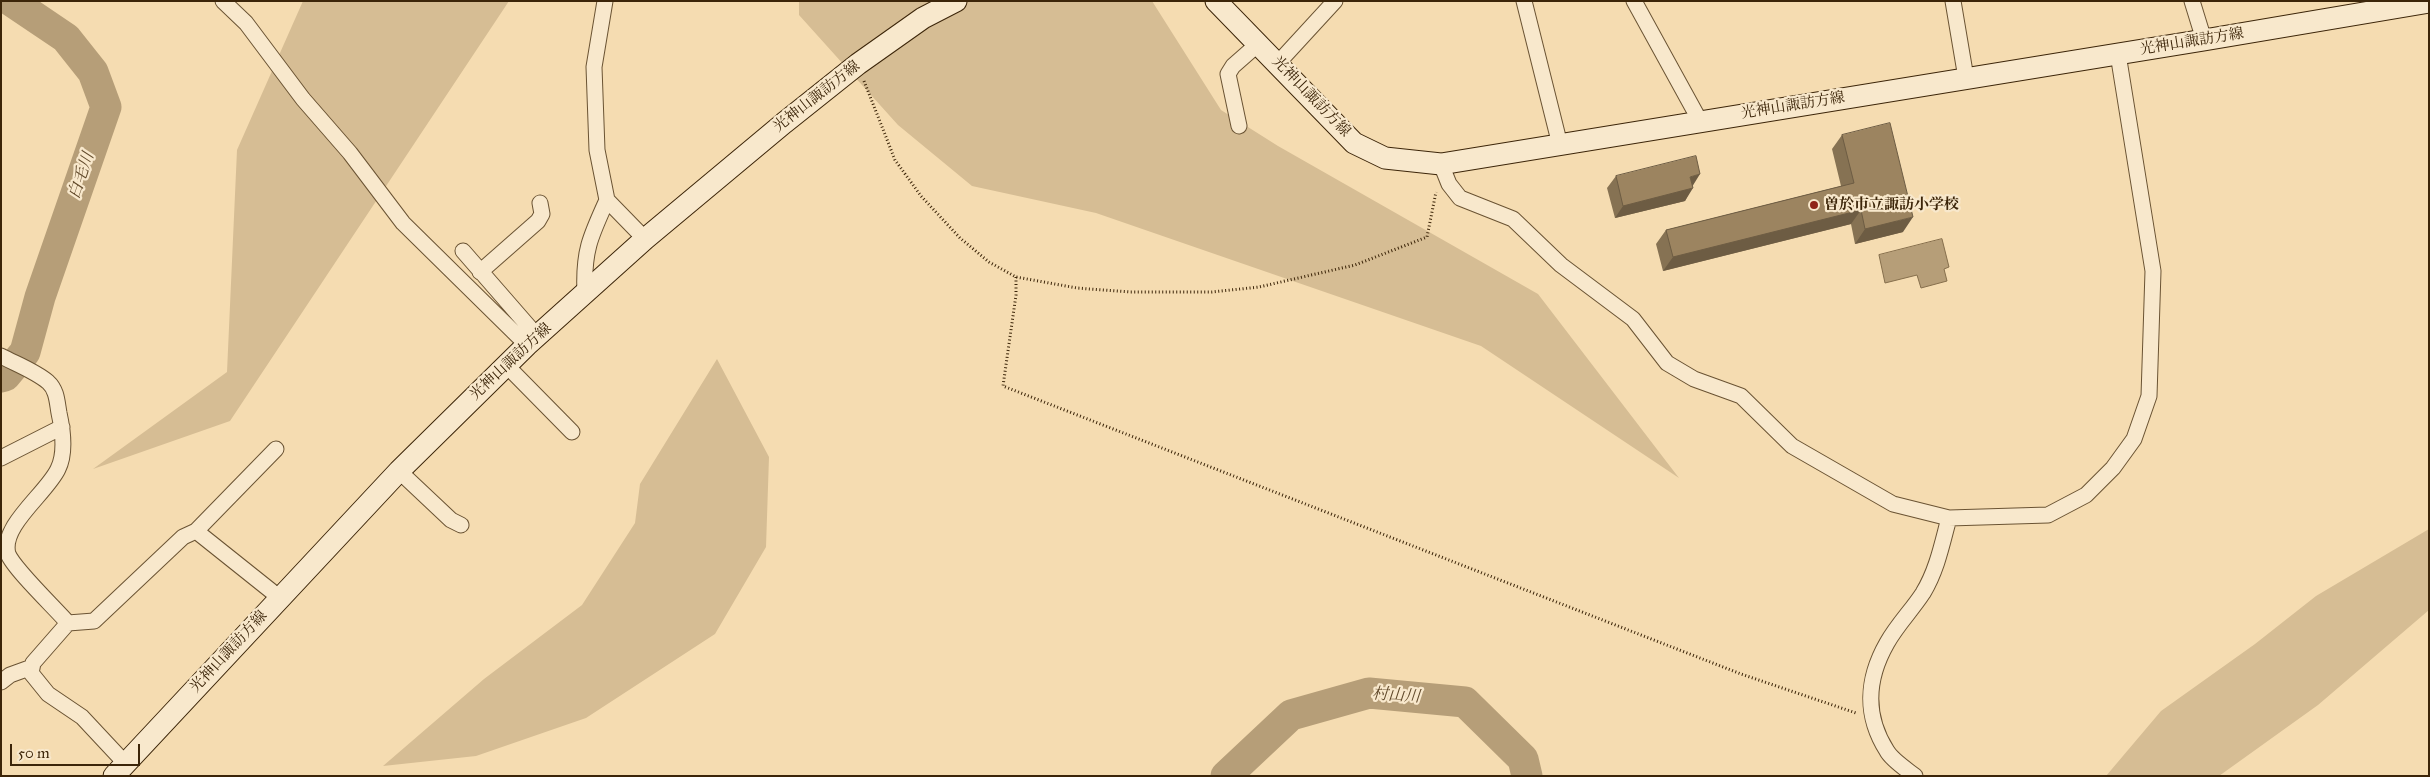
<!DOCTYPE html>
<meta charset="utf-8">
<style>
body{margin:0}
#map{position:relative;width:2430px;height:777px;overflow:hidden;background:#f5dcb1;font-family:"IM FELL Great Primer",serif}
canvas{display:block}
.frame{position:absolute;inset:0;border:2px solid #3c2509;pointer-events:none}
.scale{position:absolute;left:10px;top:744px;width:130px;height:22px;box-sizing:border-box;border:2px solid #3c2509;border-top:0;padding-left:6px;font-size:15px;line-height:18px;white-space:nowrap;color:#3c2509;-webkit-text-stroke:4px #f8e8cc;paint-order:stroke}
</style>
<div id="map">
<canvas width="2430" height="777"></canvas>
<div class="frame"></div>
<div class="scale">50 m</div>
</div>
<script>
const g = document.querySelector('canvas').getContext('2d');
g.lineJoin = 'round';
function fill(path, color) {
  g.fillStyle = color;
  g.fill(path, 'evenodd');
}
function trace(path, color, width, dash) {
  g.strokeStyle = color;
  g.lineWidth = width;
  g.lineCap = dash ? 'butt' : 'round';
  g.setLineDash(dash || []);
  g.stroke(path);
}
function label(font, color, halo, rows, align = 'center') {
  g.font = font + ' "IM FELL Great Primer","Noto Serif JP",serif';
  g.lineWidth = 4.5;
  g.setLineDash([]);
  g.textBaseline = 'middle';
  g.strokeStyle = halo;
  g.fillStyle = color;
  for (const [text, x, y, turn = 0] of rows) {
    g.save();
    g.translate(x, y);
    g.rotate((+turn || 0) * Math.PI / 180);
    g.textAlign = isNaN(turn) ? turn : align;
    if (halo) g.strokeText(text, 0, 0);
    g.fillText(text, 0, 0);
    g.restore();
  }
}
fill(new Path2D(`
 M303 1H509L230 421 93 469 227 372 237 150Z
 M799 1H1152L1221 110 1278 146 1538 294 1679 478 1481 346 1096 213 972 186 898 125 799 15Z
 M717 359 769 457 766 547 715 634 586 718 476 756 383 766 484 679 582 605 635 523 640 484Z
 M2429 529V610L2318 705 2219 776H2106L2161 711 2255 644 2316 596Z`), '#d6bd94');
const water = new Path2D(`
 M1942 239 1949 267 1944 269 1947 281 1921 288 1917 275 1885 283 1879 255Z`);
fill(water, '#b69e78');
trace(water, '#856e4c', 1);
trace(new Path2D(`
 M1 377 5 376 25 352 40 297 106 107 93 72 66 38 11 1
 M1226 776 1291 715 1369 693 1465 702 1523 759 1527 776`), '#b69e78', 31);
const street = new Path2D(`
 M223 1 246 23 303 99 350 153 403 223 527 345
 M605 1 594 67 597 150 607 200 645 239
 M1524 1 1560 145
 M1634 1 1700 121
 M1953 1 1966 78
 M2192 1 2204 40
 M1278 63 1335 1
 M1239 126 1228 74 1233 66 1258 44
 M1441 164 1449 184 1460 198 1513 219 1561 265 1633 319 1667 363 1694 379 1741 396 1792 446 1893 504 1949 518 2048 515 2086 495 2113 468 2134 439 2149 396 2153 271 2118 54
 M463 251 537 336
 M480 272 538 221 542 214 540 203
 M585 293C583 252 590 237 607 200
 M1 356C16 364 35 371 48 382 57 390 57 402 59 413 63 431 66 453 58 469 47 493 0 526 8 554 14 569 55 608 68 623
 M506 365 572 432
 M1 458 62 427
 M399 471 451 520 461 525
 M196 531 276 449
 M1 682 10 675 32 667
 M125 763 82 717 48 694 31 673 33 663 68 623 94 621 183 537 196 531 280 598
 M1915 776C1906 769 1892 760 1887 751 1864 715 1867 678 1887 643 1897 625 1912 610 1923 593 1937 570 1942 544 1949 518`);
const secondary = new Path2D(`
 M1216 1 1354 143 1385 158 1441 164 2204 40 2429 2
 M114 776 399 471 527 345 645 239 784 123 858 64 923 18 956 1`);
trace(street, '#6a5333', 17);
trace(secondary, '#3c2509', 23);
trace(new Path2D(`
 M864 81 895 160 921 196 960 238 989 262 1016 277 1077 288 1130 292H1212L1259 287 1355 265 1427 237 1436 192
 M1016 277V295L1003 386 1741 674 1856 713`), '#3c2509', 3, [1, 2.5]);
trace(street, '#f8e8cc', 15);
trace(secondary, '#f8e8cc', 21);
fill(new Path2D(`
 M1842 135 1903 232 1855 244 1851 224 1663 271 1656 244 1666 230 1841 186 1832 149Z
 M1616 176 1693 185 1685 201 1615 218 1607 188Z`), '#867253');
fill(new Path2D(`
 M1700 174 1692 187 1690 177Z
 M1693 188 1685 201 1615 218 1623 206Z
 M1861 210 1851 224 1663 271 1673 257Z
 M1913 217 1903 232 1855 244 1865 229Z`), '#6d5c43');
const building = new Path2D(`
 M1890 123 1913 217 1865 229 1861 210 1673 257 1666 230 1854 183 1842 135Z
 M1696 156 1700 174 1690 177 1693 188 1623 206 1616 176Z`);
fill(building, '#9c8460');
trace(building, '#6d5c43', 1);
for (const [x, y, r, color] of [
 [1814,205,5,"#8f2418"]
]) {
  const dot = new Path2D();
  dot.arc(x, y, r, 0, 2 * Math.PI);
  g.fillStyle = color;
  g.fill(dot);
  trace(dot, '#f8e8cc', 2);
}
label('15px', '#3c2509', '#f8e8cc', [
 ["光神山諏訪方線",2192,42,-9],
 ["光神山諏訪方線",817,97,-38],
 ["光神山諏訪方線",1311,97,46],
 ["光神山諏訪方線",1793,106,-9],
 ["光神山諏訪方線",511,362,-43],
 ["光神山諏訪方線",229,652,-47]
]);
label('bold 15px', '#3c2509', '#f8e8cc', [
 ["曽於市立諏訪小学校",1824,205]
], 'left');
label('italic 16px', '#61492a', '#f8e8cc', [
 ["白毛川",82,176,-71],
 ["村山川",1396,696,4]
]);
</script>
